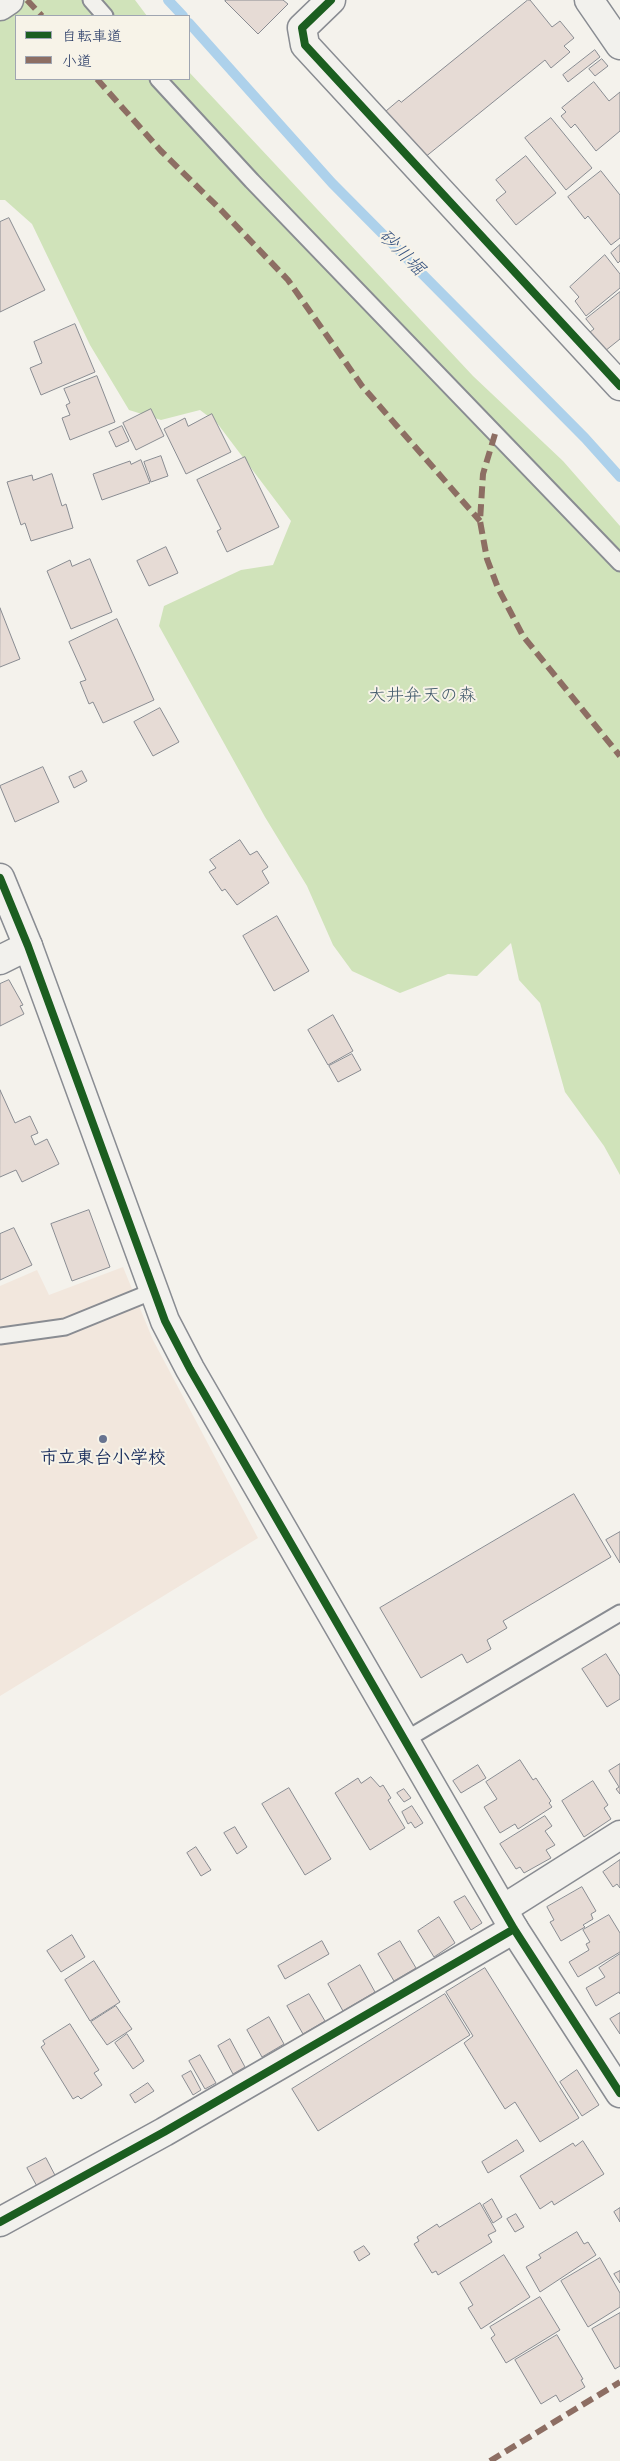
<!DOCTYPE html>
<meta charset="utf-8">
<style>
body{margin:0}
#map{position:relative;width:620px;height:2461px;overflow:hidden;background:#f4f2ec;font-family:"Balsamiq Sans","Klee One",sans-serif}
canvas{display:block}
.legend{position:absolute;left:15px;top:15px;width:175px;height:65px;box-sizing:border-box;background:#f7f3e8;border:1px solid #9fa5b1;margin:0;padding:6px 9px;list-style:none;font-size:15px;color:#1b2f5e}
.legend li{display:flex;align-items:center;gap:10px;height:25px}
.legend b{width:25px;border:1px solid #9fa5b1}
</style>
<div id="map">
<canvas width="620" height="2461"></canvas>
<ul class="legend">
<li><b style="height:6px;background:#1b5e20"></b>自転車道</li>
<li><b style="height:6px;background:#8d6e63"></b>小道</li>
</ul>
</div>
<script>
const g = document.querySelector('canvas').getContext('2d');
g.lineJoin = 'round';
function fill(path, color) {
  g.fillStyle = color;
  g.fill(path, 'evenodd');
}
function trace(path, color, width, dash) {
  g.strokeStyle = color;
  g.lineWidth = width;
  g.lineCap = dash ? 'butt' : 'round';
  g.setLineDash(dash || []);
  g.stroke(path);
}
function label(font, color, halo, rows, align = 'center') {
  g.font = font + ' "Balsamiq Sans","Klee One",sans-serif';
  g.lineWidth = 4;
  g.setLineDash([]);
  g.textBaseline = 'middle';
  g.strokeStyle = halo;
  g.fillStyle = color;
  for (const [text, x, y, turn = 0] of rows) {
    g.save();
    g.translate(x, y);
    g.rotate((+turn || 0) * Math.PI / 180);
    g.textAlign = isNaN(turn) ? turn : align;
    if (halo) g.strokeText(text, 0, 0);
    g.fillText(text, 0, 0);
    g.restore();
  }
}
fill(new Path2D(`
 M123 1267 153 1340 258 1538 0 1696V1286L37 1270 49 1295Z`), '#f2e7dd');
fill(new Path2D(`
 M26 0H135L147 16H16V79H189V72L473 376 563 461 620 526V1175L604 1146 565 1092 540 1003 519 980 511 943 477 976 448 974 400 993 352 971 333 945 307 886 265 817 159 626 164 606 241 570 273 565 291 521 217 423 200 410 161 420 129 410 90 345 32 224 5 200H0V15Z`), '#d0e3ba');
trace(new Path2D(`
 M168 0 183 16
 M189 23 332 183 585 438 620 477`), '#add1eb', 10);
const building = new Path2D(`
 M227 0H283L288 4 258 34 225 1Z
 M528 0H530L552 27 560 21 574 38 564 46 570 52 551 68 545 60 424 158 386 111 399 100 401 102Z
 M595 50 600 57 568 82 563 75Z
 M602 59 608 66 595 76 589 69Z
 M594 82 609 101 620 92V131L596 151 575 124 571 128 561 116 566 112 562 108Z
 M551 118 592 168 566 190 525 138Z
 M526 156 556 193 516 225 496 200 506 192 496 180Z
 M601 171 620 195V238L611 245 588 216 585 219 568 197Z
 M9 218 45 290 0 312V222Z
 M620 245V261L618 263 611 253Z
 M605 255 620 274V288L586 316 575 301 579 297 570 287Z
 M620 292V339L605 351 590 332 594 329 586 319Z
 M75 324 95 372 41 395 30 368 42 363 34 342Z
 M97 376 115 422 70 440 62 418 70 415 66 405 70 403 64 389Z
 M151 409 164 436 136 450 123 423Z
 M212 414 231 452 186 474 164 429 185 418 188 426Z
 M122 426 129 441 116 447 109 432Z
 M161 456 168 476 151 482 144 462Z
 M245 457 279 527 227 552 217 531 221 529 197 480Z
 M141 460 150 483 102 500 93 474 130 461 131 464Z
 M52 474 62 506 66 504 73 528 31 541 25 523 21 525 7 482 32 475 33 480Z
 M166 547 178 573 149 586 137 561Z
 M90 559 112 612 71 629 47 571 70 560 72 566Z
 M0 608 20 659 0 667Z
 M117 619 154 700 103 723 93 702 89 704 80 682 86 680 69 642Z
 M160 708 179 742 153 756 134 722Z
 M43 767 59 802 15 822 0 786Z
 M82 771 87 781 74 788 69 777Z
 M240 840 250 855 257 851 268 867 262 871 269 883 237 905 225 889 222 891 209 872 216 868 210 860Z
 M277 916 309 971 274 991 243 936Z
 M9 980 23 1005 20 1006 24 1014 0 1026V984Z
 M333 1015 353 1051 328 1065 308 1030Z
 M352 1054 361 1070 338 1082 329 1066Z
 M0 1090 15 1123 30 1116 38 1133 31 1136 35 1145 47 1139 59 1164 22 1182 16 1170 0 1177Z
 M89 1210 110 1267 72 1281 51 1224Z
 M14 1228 32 1265 0 1280V1234Z
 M574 1494 611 1557 503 1621 507 1628 487 1640 491 1649 467 1663 462 1654 421 1678 380 1608Z
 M620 1532V1563L606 1540Z
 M606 1654 620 1676V1699L607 1707 582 1669Z
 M520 1760 533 1780 536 1778 551 1801 549 1803 552 1807 518 1829 515 1824 500 1833 484 1807 497 1799 486 1782Z
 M620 1764V1794L616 1789 619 1787 609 1771Z
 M478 1765 486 1778 461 1793 453 1781Z
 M371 1777 380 1787 383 1785 391 1798 388 1800 405 1828 370 1850 335 1793 358 1778 361 1783Z
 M593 1781 608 1805 604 1808 611 1819 584 1837 562 1801Z
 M289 1788 331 1859 305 1875 262 1804Z
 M404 1789 411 1798 404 1802 397 1793Z
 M412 1806 423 1823 415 1828 411 1822 408 1824 402 1812Z
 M545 1816 552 1826 545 1831 555 1845 546 1850 551 1858 524 1873 520 1867 516 1869 500 1844Z
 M235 1827 247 1847 237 1854 224 1833Z
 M196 1847 211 1870 201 1876 187 1853Z
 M620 1860V1888L617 1884 613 1887 603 1872Z
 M582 1887 596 1911 591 1914 593 1919 583 1925 585 1927 561 1941 550 1922 554 1920 547 1907Z
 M465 1896 482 1923 471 1930 454 1902Z
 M609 1915 620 1933V1952L578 1977 569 1962 589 1950 586 1944 590 1942 583 1930Z
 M439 1917 455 1943 434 1957 418 1931Z
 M72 1935 85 1957 61 1972 47 1951Z
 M322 1941 329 1954 285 1979 278 1966Z
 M400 1941 416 1968 394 1981 378 1954Z
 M620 1954V1994L619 1992 596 2006 586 1988 605 1977 599 1968Z
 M94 1961 120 2002 90 2021 65 1980Z
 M360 1965 375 1992 343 2011 328 1984Z
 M485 1968 579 2118 540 2142 515 2102 505 2109 464 2043 473 2036 446 1992Z
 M309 1994 325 2021 303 2034 287 2006Z
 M445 1994 470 2035 318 2131 292 2089Z
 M116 2006 132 2029 107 2045 91 2022Z
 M620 2013V2034L610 2019Z
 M269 2017 284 2044 262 2057 247 2030Z
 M70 2024 99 2070 94 2073 102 2085 81 2099 78 2096 73 2099 41 2047 45 2044 43 2041Z
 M127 2034 144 2061 133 2069 115 2043Z
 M230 2039 245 2067 233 2074 218 2046Z
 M200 2055 216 2083 205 2089 189 2061Z
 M577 2070 599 2105 582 2116 560 2082Z
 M191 2071 201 2090 193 2095 182 2076Z
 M148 2083 154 2091 135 2103 130 2095Z
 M517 2140 524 2151 488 2173 482 2162Z
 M583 2141 604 2174 554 2205 552 2201 540 2209 520 2176 573 2143 575 2146Z
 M46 2158 58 2181 39 2190 27 2168Z
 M492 2199 502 2217 493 2223 483 2205Z
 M480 2203 496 2231 488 2235 492 2242 438 2275 436 2271 432 2273 414 2244 419 2241 417 2237 437 2224 439 2227Z
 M620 2208V2222L614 2212Z
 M516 2214 524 2227 515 2232 507 2219Z
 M577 2232 584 2244 588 2242 596 2255 540 2292 526 2267 541 2258 539 2255Z
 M364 2246 370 2254 359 2261 354 2252Z
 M504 2255 530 2297 481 2329 468 2308 473 2305 460 2283Z
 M600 2258 620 2293V2307L588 2327 561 2281Z
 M620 2271V2283L614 2274Z
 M540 2297 560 2330 506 2363 491 2338 495 2335 490 2327Z
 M620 2313V2366L615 2369 592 2329Z
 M557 2335 583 2379 581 2380 585 2387 560 2402 556 2395 541 2404 515 2360Z`);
fill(building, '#e6dbd5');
trace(building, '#898c92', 1);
const service = new Path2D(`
 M91 0 105 16
 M158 79 252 181 620 563
 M0 1336 65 1327 156 1290
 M405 1740 620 1613`);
const minor = new Path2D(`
 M331 0 302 28 305 45 620 386
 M589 0 620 45
 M0 6 9 0
 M0 960 28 946
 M503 1909 620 1835
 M0 2222 164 2132 514 1929`);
const tertiary = new Path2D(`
 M0 878 28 946 165 1321 190 1369 514 1929 620 2093`);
trace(service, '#898c92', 19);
trace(minor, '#898c92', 31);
trace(tertiary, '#898c92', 31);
trace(service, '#f2f1ed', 15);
trace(minor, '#f2f1ed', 28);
trace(tertiary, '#f2f1ed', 28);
trace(new Path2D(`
 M27 0 42 16
 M97 79 161 151 222 211 288 280 362 386 480 521
 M495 434 483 474 480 521 487 559 498 588 523 636 620 756
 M490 2461 620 2382`), '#8d6e63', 6, [12, 6]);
trace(new Path2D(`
 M331 0 302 28 305 45 620 386
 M0 878 28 946 165 1321 190 1369 514 1929 620 2093
 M0 2222 164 2132 514 1929`), '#1b5e20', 8);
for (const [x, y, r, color] of [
 [103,1439,5,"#677390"]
]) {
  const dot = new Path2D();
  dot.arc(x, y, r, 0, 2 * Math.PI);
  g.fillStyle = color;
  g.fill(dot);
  trace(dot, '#f7f3e8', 2);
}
label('18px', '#41596b', '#f7f3e8', [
 ["大井弁天の森",422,696]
]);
label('bold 18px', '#1b2f5e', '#f7f3e8', [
 ["市立東台小学校",103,1458]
]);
label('italic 19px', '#385481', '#f7f3e8', [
 ["砂川堀",401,253,45]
]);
</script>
